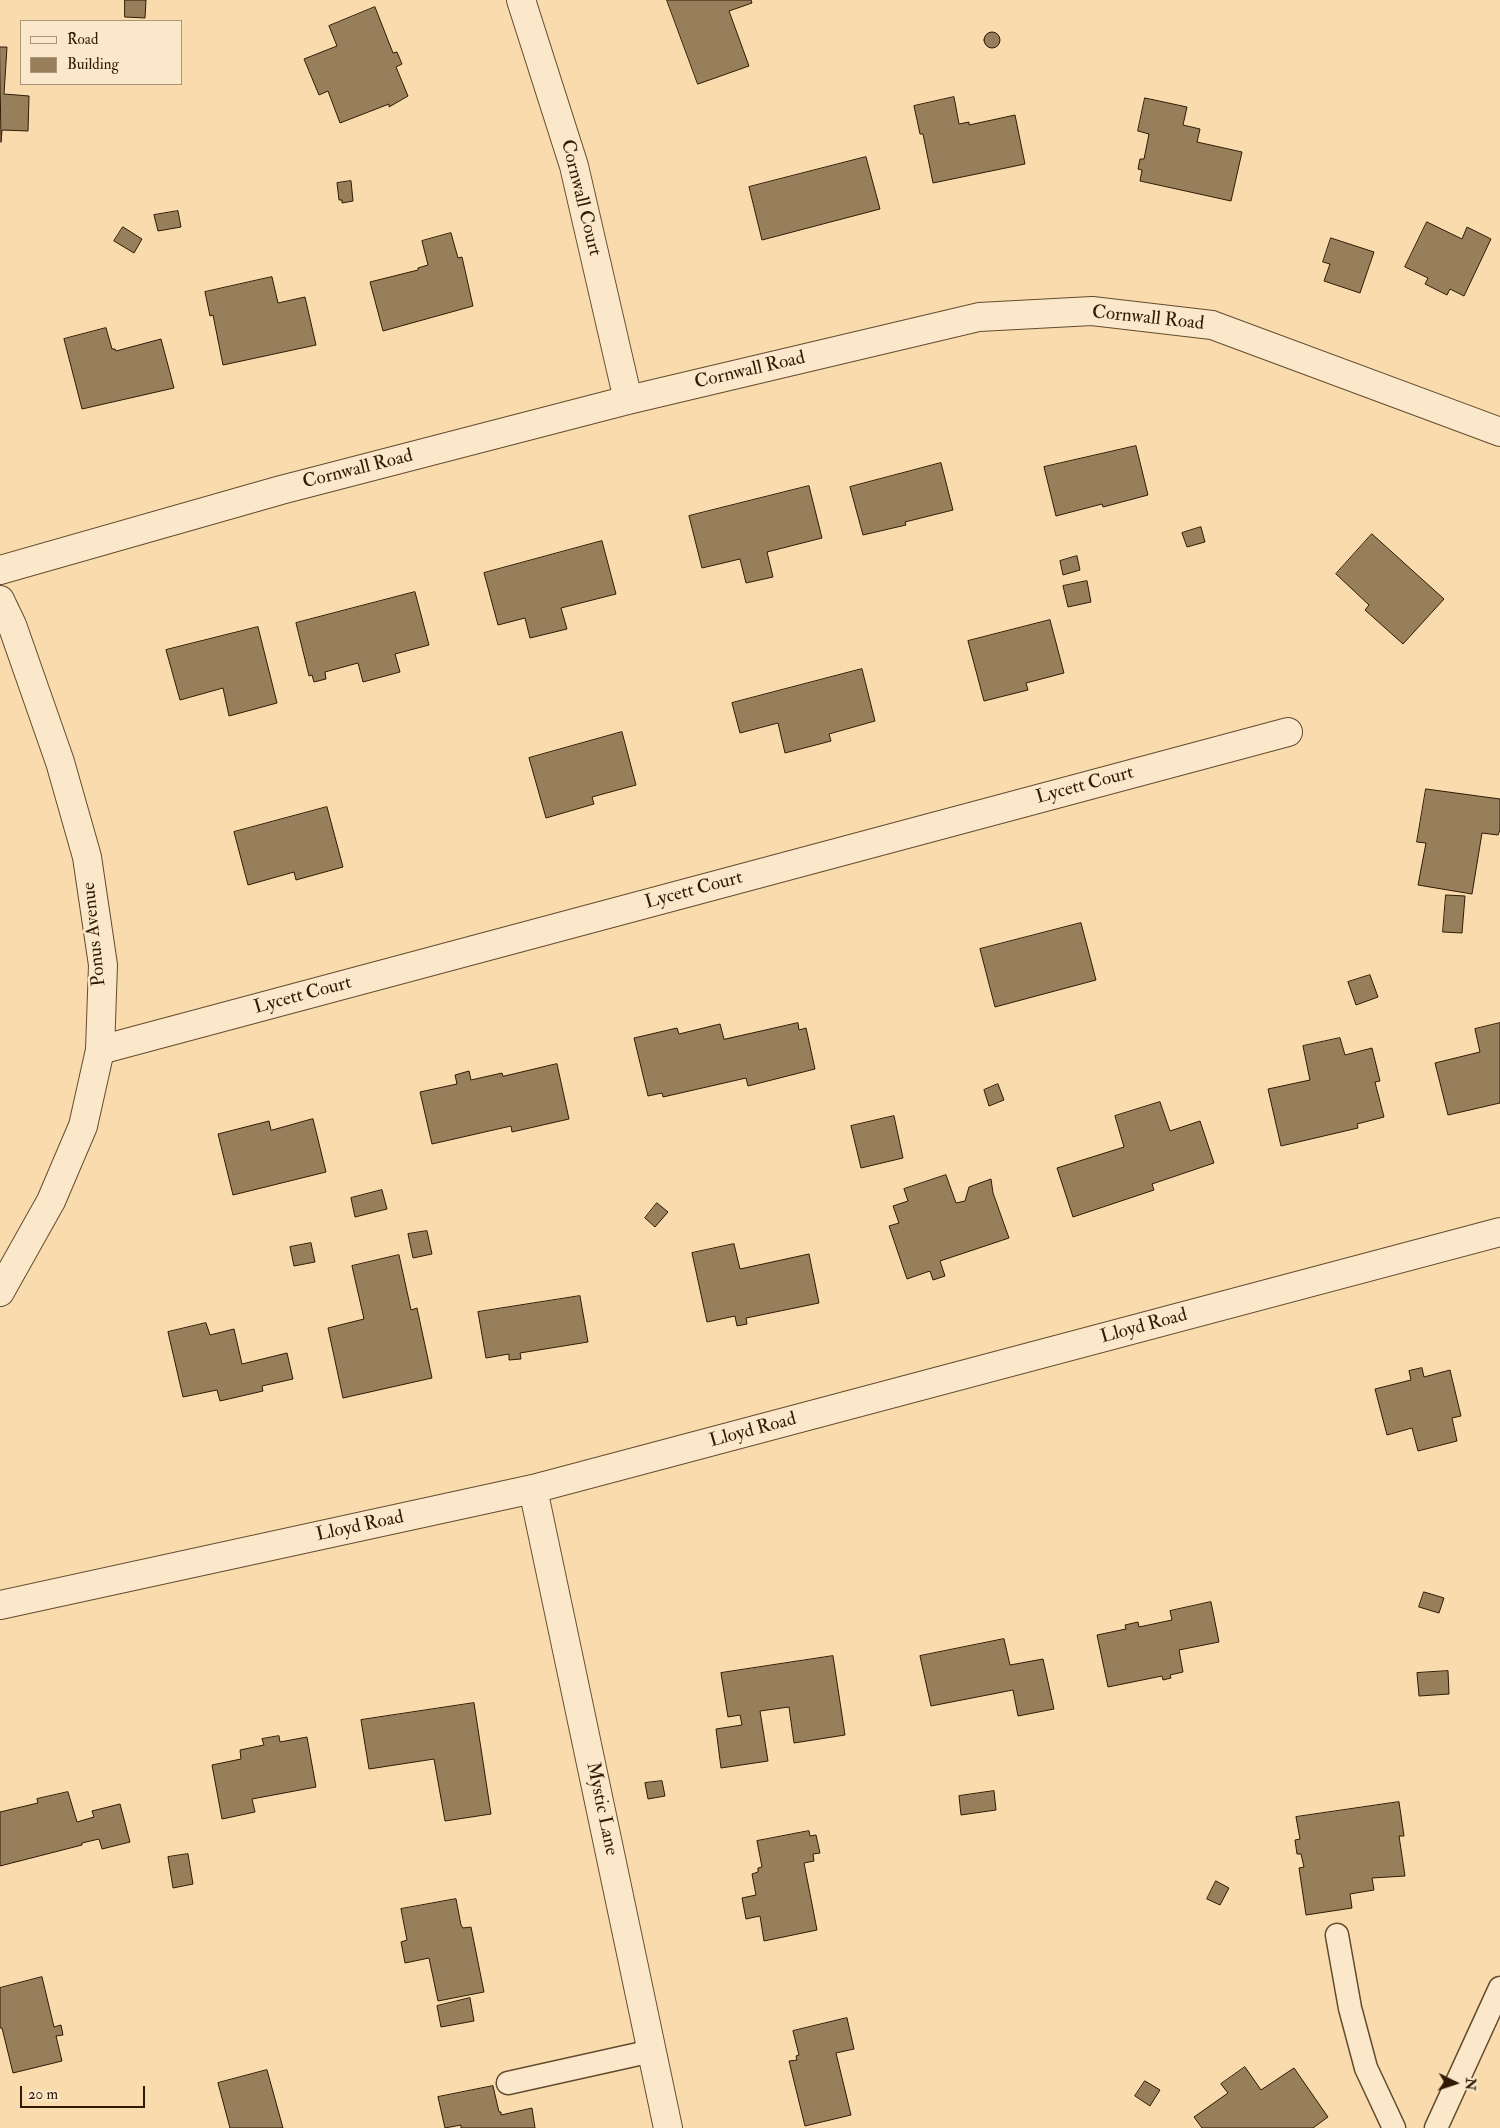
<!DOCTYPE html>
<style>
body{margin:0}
#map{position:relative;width:1500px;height:2128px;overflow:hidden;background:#f9dbad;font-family:"IM FELL Double Pica",serif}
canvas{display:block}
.legend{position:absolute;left:20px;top:20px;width:162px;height:65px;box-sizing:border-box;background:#fbe8ca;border:1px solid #a9967b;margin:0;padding:6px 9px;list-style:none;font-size:15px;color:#2f1b04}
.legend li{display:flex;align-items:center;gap:10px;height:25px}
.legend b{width:25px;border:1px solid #a9967b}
.north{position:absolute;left:1430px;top:2058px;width:50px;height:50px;-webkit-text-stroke:4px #fbe8ca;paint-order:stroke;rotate:94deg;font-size:14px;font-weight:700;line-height:20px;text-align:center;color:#2f1b04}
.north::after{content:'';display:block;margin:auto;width:18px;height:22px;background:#2f1b04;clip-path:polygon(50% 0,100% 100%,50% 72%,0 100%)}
.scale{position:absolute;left:20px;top:2086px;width:125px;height:22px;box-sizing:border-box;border:2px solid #2f1b04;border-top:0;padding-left:6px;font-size:15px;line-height:18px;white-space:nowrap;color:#2f1b04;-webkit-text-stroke:4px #fbe8ca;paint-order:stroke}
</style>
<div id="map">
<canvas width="1500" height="2128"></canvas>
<ul class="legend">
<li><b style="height:6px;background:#fbe8ca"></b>Road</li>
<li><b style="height:14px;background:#987f5c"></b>Building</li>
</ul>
<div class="north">N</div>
<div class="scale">20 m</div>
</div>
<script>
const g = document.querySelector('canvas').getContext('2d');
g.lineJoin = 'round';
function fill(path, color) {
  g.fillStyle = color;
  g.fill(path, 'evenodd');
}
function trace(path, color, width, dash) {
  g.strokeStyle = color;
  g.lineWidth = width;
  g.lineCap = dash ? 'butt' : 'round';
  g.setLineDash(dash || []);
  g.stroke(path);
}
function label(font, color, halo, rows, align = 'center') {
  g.font = font + ' "IM FELL Double Pica",serif';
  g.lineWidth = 5;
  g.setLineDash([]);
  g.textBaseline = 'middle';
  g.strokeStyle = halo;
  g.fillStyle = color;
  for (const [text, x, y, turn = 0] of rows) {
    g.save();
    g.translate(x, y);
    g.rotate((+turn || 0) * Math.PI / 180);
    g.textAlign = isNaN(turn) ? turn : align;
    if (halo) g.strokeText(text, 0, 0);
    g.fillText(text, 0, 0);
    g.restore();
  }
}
const building = new Path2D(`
 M125 0H146L145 18 125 17Z
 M667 0H751L752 3 729 11 749 66 698 84Z
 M375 7 393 53 397 52 402 64 396 67 408 96 389 107V104L340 123 328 91 319 95 304 59 337 46 329 26Z
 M984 40a8 8 0 1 1 16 0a8 8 0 1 1-16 0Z
 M0 47H7L4 94 29 96 28 131 2 130 1 142Z
 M954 97 959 124 969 122V125L1015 115 1025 164 933 183 923 134H920L914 106Z
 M1145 98 1187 107 1183 125 1200 129 1197 142 1242 152 1231 201 1140 181 1142 170 1138 169 1140 159H1144L1149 134 1138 131Z
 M866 157 880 209 762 240 749 187Z
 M351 181 353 201 342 203V200H339L337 183Z
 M178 211 181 227 158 231 154 215Z
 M1427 222 1462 239 1467 227 1491 239 1464 296 1450 289 1447 295 1425 284 1428 278 1405 267Z
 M123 227 142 239 134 253 114 241Z
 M451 233 458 258 462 257 473 306 383 331 370 282 418 270V268L428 265 422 241Z
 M1331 238 1374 252 1360 293 1324 281 1330 264 1323 262Z
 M272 277 278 303 305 297 316 345 223 365 213 315 210 316 205 292Z
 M106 328 112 349H115L116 351 161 339 174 388 82 409 64 339Z
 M1136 446 1148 495 1103 507 1102 504 1056 516 1044 467Z
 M941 463 953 510 905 522 906 525 863 535 850 487Z
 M809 486 822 538 767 552 773 577 746 583 740 559 702 568 689 516Z
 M1201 527 1205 542 1187 547 1182 533Z
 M1372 534 1444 599 1403 644 1365 610 1369 605 1336 574Z
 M602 541 616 594 561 608 567 629 530 638 525 618 498 625 484 573Z
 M1077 556 1080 570 1063 575 1060 561Z
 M1087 581 1091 602 1068 607 1063 586Z
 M415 592 429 645 395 654 400 672 363 682 358 663 325 672 326 679 314 682 312 675 309 676 296 623Z
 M1050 620 1064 673 1026 683 1028 690 984 701 968 641Z
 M258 627 277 703 229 716 223 688 180 700 166 650Z
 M862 669 875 721 829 734 831 741 785 753 778 723 740 733 732 703Z
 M622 732 636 785 592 797 594 804 546 818 529 758Z
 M1426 789 1500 799V830L1498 835 1482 833 1472 894 1418 885 1426 843 1417 842Z
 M327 807 343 867 296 880 294 872 248 885 234 832Z
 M1446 895 1465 896 1462 933 1443 932Z
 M1081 923 1096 980 995 1007 980 949Z
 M1370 975 1378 997 1356 1005 1348 982Z
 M798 1023 799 1030 806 1028 815 1069 748 1086 746 1078 663 1097 662 1093 648 1096 634 1038 677 1028 679 1034 720 1024 724 1039Z
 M1500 1023V1103L1448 1115 1435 1063 1480 1052 1475 1029Z
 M1340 1038 1345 1055 1372 1048 1380 1081 1375 1082 1384 1117 1357 1124 1358 1128 1281 1146 1268 1089 1310 1080 1303 1046Z
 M557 1064 569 1119 512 1132 511 1126 432 1144 420 1092 457 1084 455 1075 469 1071 471 1080 502 1073 503 1076Z
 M998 1084 1004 1100 989 1106 984 1090Z
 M1160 1102 1170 1131 1200 1121 1214 1163 1152 1184 1154 1190 1073 1217 1057 1168 1124 1147 1115 1116Z
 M894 1116 903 1158 861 1168 851 1126Z
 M313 1119 326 1172 233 1195 218 1134 269 1121 271 1130Z
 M946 1175 956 1203 965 1201 969 1187 991 1179 993 1193 1009 1238 940 1261 945 1276 933 1280 930 1271 907 1279 889 1226 899 1223 893 1206 908 1201 904 1189Z
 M382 1190 387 1209 355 1217 351 1198Z
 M657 1203 668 1212 655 1227 645 1218Z
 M427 1231 432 1254 413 1258 408 1234Z
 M311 1243 315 1262 294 1266 290 1247Z
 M734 1244 740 1269 809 1254 819 1303 746 1318 747 1324 737 1326 735 1316 707 1322 692 1253Z
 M399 1255 411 1310 417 1308 432 1378 343 1398 328 1328 364 1319 352 1266Z
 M580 1296 588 1342 520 1353 521 1359 509 1360V1354L486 1358 478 1312Z
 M206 1323 210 1335 234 1329 242 1364 287 1353 293 1379 262 1386 263 1391 220 1401 217 1390 183 1397 168 1332Z
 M1422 1368 1424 1377 1450 1370 1461 1416 1452 1418 1457 1441 1418 1451 1412 1428 1387 1435 1375 1389 1411 1380 1409 1371Z
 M1424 1592 1444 1598 1439 1613 1419 1607Z
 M1211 1602 1219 1642 1179 1650 1183 1672 1170 1675 1171 1678 1163 1680 1162 1676 1108 1687 1097 1635 1126 1629 1125 1625 1138 1622 1139 1627 1172 1620 1170 1611Z
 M1004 1639 1010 1665 1043 1659 1054 1709 1018 1716 1013 1690 931 1706 920 1656Z
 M833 1656 845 1735 794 1743 789 1707 760 1711 768 1761 721 1768 716 1729 742 1725 740 1715 728 1717 721 1673Z
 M1448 1671 1449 1694 1419 1696 1417 1673Z
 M474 1703 491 1814 445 1821 434 1759 369 1769 361 1720Z
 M279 1736 280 1742 307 1737 316 1787 252 1799 255 1812 222 1819 212 1765 241 1759 240 1750 264 1745 262 1739Z
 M662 1781 665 1796 648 1799 645 1783Z
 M994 1791 996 1810 961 1815 959 1796Z
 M68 1792 77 1822 94 1817 92 1811 120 1804 130 1842 102 1849 99 1839 82 1843V1845L0 1866V1812L38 1803 37 1799Z
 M1399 1802 1404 1836H1399L1405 1876 1372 1878 1374 1890 1350 1894 1352 1908 1306 1915 1299 1868 1304 1867 1301 1854H1297L1295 1840 1300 1839 1296 1817Z
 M809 1831 810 1836 816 1835 820 1853 813 1854 814 1861 804 1863 817 1930 764 1941 760 1916 746 1919 742 1898 756 1895 752 1874 758 1872V1868L762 1867 757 1841Z
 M188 1854 193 1884 173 1888 168 1857Z
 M1216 1881 1229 1888 1220 1905 1207 1899Z
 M456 1899 461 1925 463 1928 471 1927 484 1992 438 2001 429 1958 405 1963 401 1942 407 1940 401 1909Z
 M42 1977 54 2027 61 2025 63 2035 56 2036 62 2061 13 2073 2 2028H0V1988Z
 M470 1998 474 2021 441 2027 437 2006Z
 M847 2018 854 2049 836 2053 851 2115 805 2126 789 2061 797 2060 796 2056 799 2055 793 2031Z
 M1245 2067 1261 2090 1294 2068 1328 2117 1313 2128H1202L1194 2117 1228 2093 1221 2084Z
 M267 2070 283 2128H230L218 2083Z
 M1145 2081 1160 2090 1150 2106 1135 2096Z
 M493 2086 499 2112H501V2115L532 2108 535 2128H461V2125L445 2128 438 2097Z`);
fill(building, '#987f5c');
trace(building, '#2f1b04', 1);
const service = new Path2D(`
 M1337 1935 1350 2008 1366 2068 1394 2128
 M508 2083 652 2051
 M1436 2128 1500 1988`);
const minor = new Path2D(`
 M521 0 574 166 628 400
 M0 570 281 490 628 400 979 317 1092 311 1212 325 1500 432
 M100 1050 1288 732
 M533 1489 668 2128
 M0 1605 533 1489 1500 1232`);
const tertiary = new Path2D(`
 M0 600 12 625 60 762 87 857 103 965 100 1050 83 1126 51 1201 0 1292`);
trace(service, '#624b2e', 25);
trace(minor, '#624b2e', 30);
trace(tertiary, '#624b2e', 30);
trace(service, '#fbe8ca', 22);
trace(minor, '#fbe8ca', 28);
trace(tertiary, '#fbe8ca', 28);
label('19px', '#2f1b04', '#fbe8ca', [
 ["Cornwall Court",580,198,76],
 ["Cornwall Road",1148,319,6],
 ["Cornwall Road",750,371,-13],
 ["Cornwall Road",358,470,-14],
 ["Lycett Court",1085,786,-15],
 ["Lycett Court",694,891,-15],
 ["Ponus Avenue",95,934,-96],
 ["Lycett Court",303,996,-15],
 ["Lloyd Road",1144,1327,-15],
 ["Lloyd Road",753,1431,-15],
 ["Lloyd Road",360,1527,-12],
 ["Mystic Lane",601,1809,78]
]);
</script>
